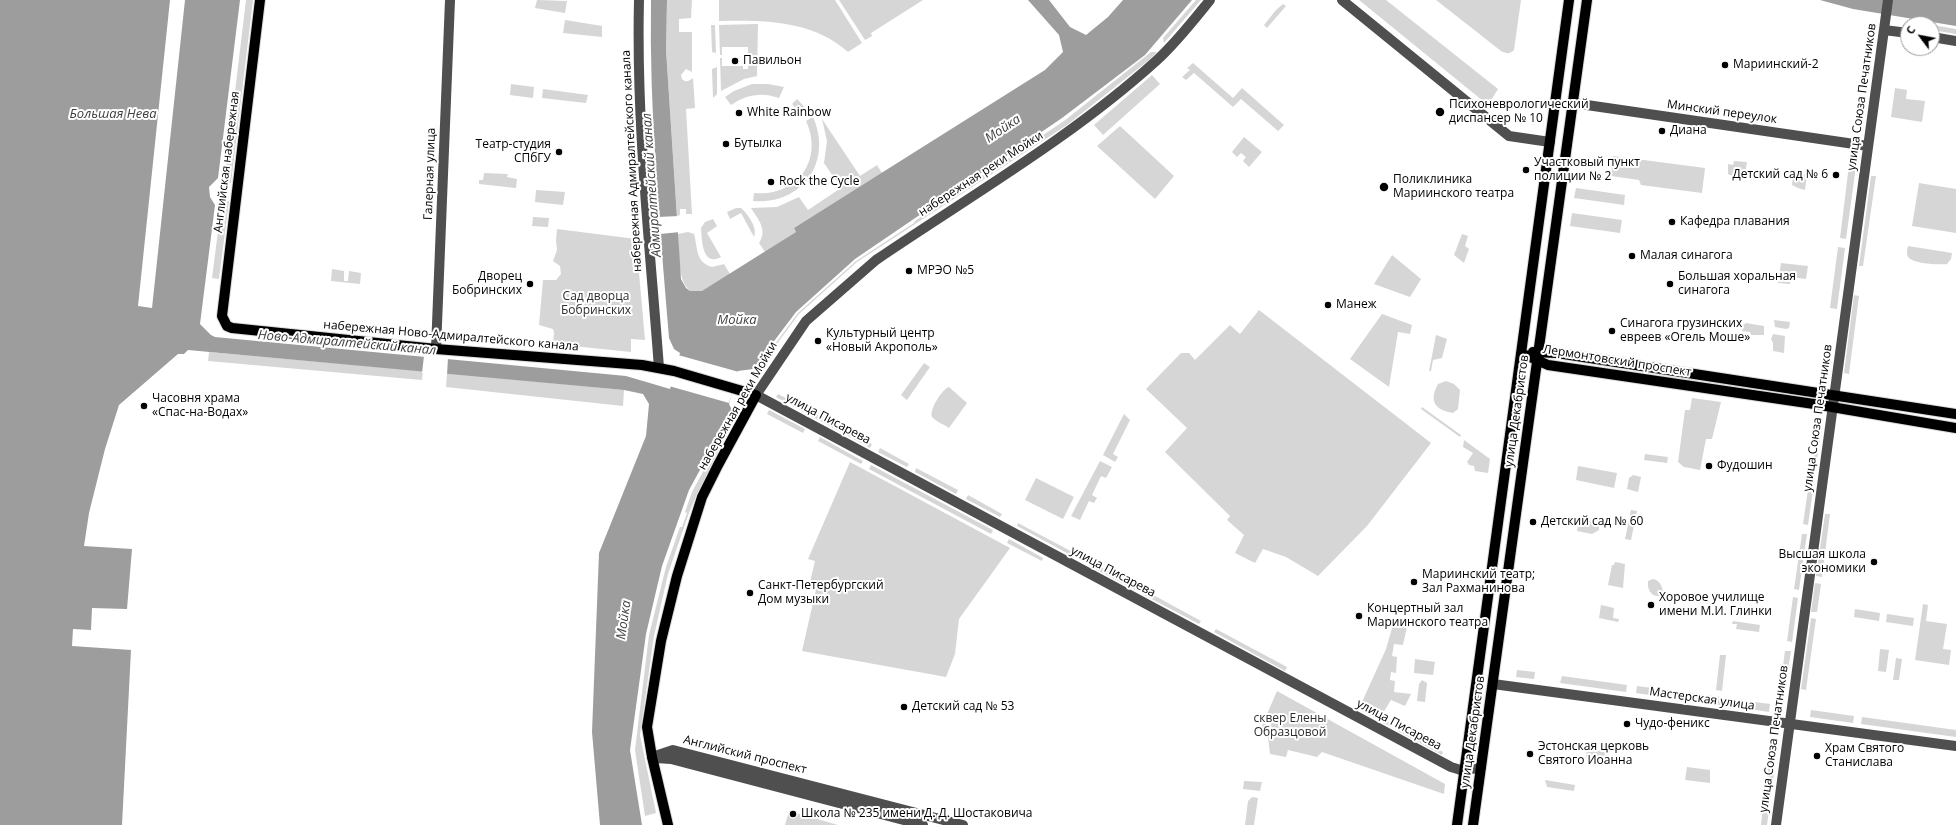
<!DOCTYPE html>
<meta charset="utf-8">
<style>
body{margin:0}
#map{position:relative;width:1956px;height:825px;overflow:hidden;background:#fff;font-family:"Open Sans",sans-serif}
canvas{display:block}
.north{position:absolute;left:1900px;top:16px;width:40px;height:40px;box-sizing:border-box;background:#fff;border:1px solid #999;border-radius:50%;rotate:302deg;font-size:11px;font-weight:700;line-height:16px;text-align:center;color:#000}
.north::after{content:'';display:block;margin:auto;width:14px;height:18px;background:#000;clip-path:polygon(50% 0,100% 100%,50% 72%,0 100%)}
</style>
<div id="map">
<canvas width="1956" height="825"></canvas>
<div class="north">С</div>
</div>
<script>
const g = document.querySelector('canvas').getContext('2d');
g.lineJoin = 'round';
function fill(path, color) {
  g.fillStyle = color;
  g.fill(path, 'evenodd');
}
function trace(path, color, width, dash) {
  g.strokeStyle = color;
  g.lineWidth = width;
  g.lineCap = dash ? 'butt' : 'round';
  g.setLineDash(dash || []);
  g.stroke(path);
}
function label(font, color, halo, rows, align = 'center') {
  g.font = font + ' "Open Sans",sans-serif';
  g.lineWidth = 4;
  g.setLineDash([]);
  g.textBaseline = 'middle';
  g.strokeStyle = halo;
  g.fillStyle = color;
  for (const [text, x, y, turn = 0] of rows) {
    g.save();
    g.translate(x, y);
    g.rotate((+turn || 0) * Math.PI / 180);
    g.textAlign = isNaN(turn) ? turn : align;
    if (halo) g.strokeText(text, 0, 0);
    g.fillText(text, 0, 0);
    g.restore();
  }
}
fill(new Path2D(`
 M246 0H253L231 183H224Z
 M537 0 567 1 565 13 535 8Z
 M667 0H692L691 18 679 19V32H692V72L686 69 681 75 682 79C686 83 689 81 693 78L695 108 686 109 692 214H686V209H680V215L677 216 666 50Z
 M719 0H835L862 43 848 52C813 20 763 20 719 21Z
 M839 0H923L871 33 872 36 865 40Z
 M1196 0H1201L1164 43 1163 38Z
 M1359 0H1386L1498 89 1488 105Z
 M1436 0H1521L1514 50C1510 54 1507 54 1501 51Z
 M1283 4 1286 6 1267 28 1264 25 1276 10Z
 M565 20 602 26V37L563 33Z
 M758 24 757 76 744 79 721 91 720 58H722V66H743V69H748V47H722V55H720L719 25Z
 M711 25H715L716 53 712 52Z
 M1932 25 1956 29V34L1932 30Z
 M1151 52H1157L1149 60 1067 125 857 262 799 314 759 368 758 367 798 313 856 261 914 223 916 220 954 197 953 195 1064 121Z
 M1193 63 1233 98 1242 88 1284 125 1278 131 1241 99 1233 107 1194 73 1186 80 1182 77 1190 70 1187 68Z
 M717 67V94L713 98 712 69Z
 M1152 75 1160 84 1103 135 1094 125Z
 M511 84 534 87 533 98 510 95Z
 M752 84H768L784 87 779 98C762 92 747 94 731 105L725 97 734 91Z
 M1895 88 1907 90 1906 99 1925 101 1922 122 1891 117Z
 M543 89 588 95 586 103 542 98Z
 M797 99 809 112 803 115 792 104Z
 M813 117C833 162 802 205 753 201L754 193C797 197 824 160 806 121Z
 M822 119 860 176 877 165 882 173 794 228 796 232 765 252 759 243C768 230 758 219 751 208L777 207 799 197 808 210 841 188 824 163 827 141Z
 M1120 126 1174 176 1155 199 1097 146Z
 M1244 137 1262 152 1249 167 1243 161 1246 157 1241 153 1237 157 1232 152Z
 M1613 156 1705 168 1702 193 1641 185 1639 180 1611 176Z
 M1734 161 1747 162 1745 173 1742 177 1732 176 1728 174V164L1733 165Z
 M1849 165 1856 166 1846 239 1840 238Z
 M484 173 508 174 507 177 517 179 516 188 479 184V180H483Z
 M1799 174 1807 175 1805 190 1798 188 1792 185 1793 176Z
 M1871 176H1876L1863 266H1859Z
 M1919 183 1956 189V233L1912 226Z
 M1576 188 1625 195 1624 205 1574 198Z
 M536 190 565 192 563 205 535 202Z
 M222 200 229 201 219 279 212 278Z
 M736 208H741C748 214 758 228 754 237L741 213 730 219 727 212Z
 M1572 213 1622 220 1620 233 1570 226Z
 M533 217 549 218 548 227 532 226Z
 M713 219 717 226 707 233 721 257C702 267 702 240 701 228L705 222Z
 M557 229 636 239 645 340 631 339V352L553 344 554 333 553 329 539 325 543 280H556L561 274 560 266 553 261 557 250 556 241Z
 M688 232 694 234C698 248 695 262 712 267L724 264 730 274C721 280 710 289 701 292 676 299 679 248 678 234Z
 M1462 234 1468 236 1465 246 1469 249 1464 263 1454 255Z
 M1908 246 1952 253 1951 259 1947 264C1940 265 1915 264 1909 258 1906 255 1907 250 1908 246Z
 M1838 247 1845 248 1837 309 1830 308Z
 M1392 255 1421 279 1410 297 1374 284Z
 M1781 263 1808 266 1806 279 1791 277 1790 284 1778 283Z
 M332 269 344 271V281H348L349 271 361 273 360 284 331 281Z
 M1854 295 1859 296 1849 374 1844 373Z
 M1259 310 1431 443 1367 526 1318 576 1286 557 1263 549 1255 563 1235 553 1244 535 1227 520 1230 516 1165 452 1187 428 1146 389 1181 353H1189L1195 360 1230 325 1240 334Z
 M1382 314 1412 325 1410 334 1398 332 1389 387 1350 359Z
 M1774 320 1790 322 1789 328 1786 329 1775 327Z
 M1746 323 1764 326V335H1751L1750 332 1742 331 1743 325Z
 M1773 334 1785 336 1784 353 1773 351V343L1771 339Z
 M1436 335 1447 339 1442 358 1433 360 1431 371H1429Z
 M1825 347 1832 348 1828 373 1821 372Z
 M209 352 423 371 422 380 208 361Z
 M924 363 930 367 907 400 901 395Z
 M447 373 624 390 623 406 446 387Z
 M1446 381 1454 384 1460 390 1458 409 1453 413C1434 410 1429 400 1438 384Z
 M949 387 967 403 949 428C945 425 935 421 932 417 929 410 942 389 949 387Z
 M778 394 872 444 870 448 776 397Z
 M1692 398 1721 402 1712 439H1706L1700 470 1684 467 1678 462 1685 410H1690Z
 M1422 407 1461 435 1460 437 1421 409Z
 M769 410 805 429 803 433 767 414Z
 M1124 414 1130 420 1113 454 1118 457 1115 462 1103 455Z
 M733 416 735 417 697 494 689 513 668 574 654 636 640 735 656 813 645 816 635 750 649 635 666 567 680 527H682L687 513 685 512 692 492Z
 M1818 426H1822L1814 480H1810Z
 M820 437 863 461 861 464 818 441Z
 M1464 440 1490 459 1488 473 1475 471 1474 466 1469 465 1467 462 1473 453 1463 447Z
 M880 448 909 464 907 467 878 452Z
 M1645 454 1668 457 1667 463 1644 460Z
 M1100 461 1112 467 1106 478 1101 476 1092 495 1097 498 1094 503 1089 501 1080 520 1071 516Z
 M850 462 1010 548 959 619 955 654 946 677 802 651 817 585 810 582 815 561 808 559Z
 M871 465 993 530 991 534 869 469Z
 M1578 466 1617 473 1614 488 1576 480Z
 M916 468 958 490 956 494 915 472Z
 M1633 475 1641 477 1638 492 1627 489 1629 478Z
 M1036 478 1074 497 1063 519 1025 500Z
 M1808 489 1813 490 1808 525 1803 524Z
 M968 495 1002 514 1000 517 966 499Z
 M1631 510 1637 511 1631 540 1625 539Z
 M1825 514H1830L1822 577 1816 576Z
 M1579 519 1597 522 1599 526V530L1592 534 1577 531Z
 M1018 523 1078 555 1076 558 1017 526Z
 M1802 534H1807L1799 590 1794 589Z
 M1009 539 1043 558 1042 561 1007 543Z
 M1090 561 1137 586 1135 590 1088 565Z
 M1615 562 1625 564 1623 588 1608 585 1612 565H1614Z
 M1653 579C1659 580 1662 585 1663 592L1659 596C1651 597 1647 589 1648 581Z
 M1815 583 1821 584 1817 612H1811Z
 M1146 591 1201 621 1199 624 1144 595Z
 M1793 597 1798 598 1792 642 1787 641Z
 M1923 604 1928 605 1926 621 1947 624 1943 649 1951 650 1949 665 1915 660Z
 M1601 605 1614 608 1613 618 1619 619 1618 622 1599 618Z
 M1855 609 1880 613 1879 621 1854 617Z
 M1887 614 1914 618 1913 626 1886 622Z
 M1395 618 1408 622 1403 645 1394 644 1392 656 1397 657 1396 673 1391 672 1390 680 1395 681 1394 692 1411 694 1405 706 1391 700 1383 713 1362 702 1386 649Z
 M1811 618 1816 619 1806 690 1801 689Z
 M1733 621 1760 625 1759 632 1736 629 1737 624H1732Z
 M1216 629 1287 667 1285 671 1214 632Z
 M1880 649 1889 650 1886 672 1878 671Z
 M1785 651H1791L1784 696 1779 695Z
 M1720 655H1726L1722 691 1716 690Z
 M1896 658 1902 659 1899 680H1893Z
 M1415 659 1435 662 1433 675 1414 673Z
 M1517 670 1535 672 1534 679 1516 677Z
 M1562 676 1627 685 1626 692 1560 683Z
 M1422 680 1427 683 1425 702 1417 701 1419 684Z
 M1637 686 1721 697 1720 705 1636 693Z
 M1277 691 1445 784 1444 794 1322 752 1317 757 1288 750 1286 757 1270 754 1268 737 1258 735Z
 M1731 699 1770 704 1769 712 1730 706Z
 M1359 706 1392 724 1391 727 1358 709Z
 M1811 710 1854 716 1853 723 1810 717Z
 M1862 717 1956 730V737L1861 724Z
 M1399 729 1443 752 1442 755 1398 731Z
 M1603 743H1606L1604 759 1586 757 1587 749 1602 751Z
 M1771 743H1778L1773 781 1767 780Z
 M1687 767 1710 770V783L1685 780Z
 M1545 780 1575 785 1574 791 1547 787Z
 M1244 781 1262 782 1260 791 1243 789Z
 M1765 788 1772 789 1767 825H1761Z
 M1252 797 1258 798 1254 825H1245L1248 801Z
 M789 811 838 825H785Z`), '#d6d6d6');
fill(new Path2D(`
 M0 0H240L218 178 209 187 210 197 215 205 200 324 211 335 215 337 626 376 670 389 680 353 674 349 669 338C660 226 649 113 651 0H667L666 50 681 279 686 288 690 291H702L796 232 794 228 1045 70 1063 52 1059 35 1028 0H1049L1070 27 1086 35 1108 17 1123 0H1192L1145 55 1062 118 855 259 796 312 753 369 738 371 729 404 732 410 731 413 689 490 662 566 646 634 630 750 642 825H600L592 732 599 553 646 436 649 404 643 394 624 390 188 350 184 354H178L119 405 105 449 89 513 84 546 132 549 127 609 92 608 91 630 73 629 72 646 131 650 122 825H0Z
 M1820 0H1956V26L1853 9Z`), '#9d9d9d');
fill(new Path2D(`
 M170 0H185L152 308 138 306Z
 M679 216 680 232 660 234 658 217Z
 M678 355 739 372 729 403 669 386Z
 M424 356 448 358 447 375 422 373Z`), '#fff');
const major = new Path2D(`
 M260 0 222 316 227 326 232 328 436 349 642 365 674 371 756 395 718 465 702 497 677 576 661 641 647 727 652 757 668 825
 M1533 352 1557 353 1956 414
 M1521 353 1548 365 1814 404 1956 428
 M1457 825 1569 0
 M1473 825 1587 0`);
trace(major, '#dbdbdb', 12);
trace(new Path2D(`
 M639 0C636 123 650 246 659 368
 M1210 0C1193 21 1176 43 1156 61 1071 138 970 196 876 260L806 321 756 395 1451 767 1464 771 1481 767
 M1342 0 1509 136 1550 142
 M1884 30 1908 33
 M1932 37 1956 41
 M1573 103 1868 146
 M436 349 450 0
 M1493 684 1956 746
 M652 757 673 750 963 825
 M656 758 671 759 923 825
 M1776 825 1888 0`), '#4f4f4f', 10);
trace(major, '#000', 10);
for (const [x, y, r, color] of [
 [735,61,4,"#000"],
 [1725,65,4,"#000"],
 [1440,112,5,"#000"],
 [739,113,4,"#000"],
 [1662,131,4,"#000"],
 [726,144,4,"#000"],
 [559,152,4,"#000"],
 [1526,170,4,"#000"],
 [1836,175,4,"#000"],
 [771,182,4,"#000"],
 [1384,187,5,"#000"],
 [1672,222,4,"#000"],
 [1632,256,4,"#000"],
 [909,271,4,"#000"],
 [530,284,4,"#000"],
 [1670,284,4,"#000"],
 [1328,305,4,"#000"],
 [1612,331,4,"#000"],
 [818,341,4,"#000"],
 [144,406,4,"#000"],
 [1709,466,4,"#000"],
 [1533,522,4,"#000"],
 [1874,562,4,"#000"],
 [1414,582,4,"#000"],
 [750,593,4,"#000"],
 [1651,605,4,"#000"],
 [1359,616,4,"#000"],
 [904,707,4,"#000"],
 [1627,724,4,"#000"],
 [1530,754,4,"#000"],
 [1817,756,4,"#000"],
 [793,814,4,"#000"]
]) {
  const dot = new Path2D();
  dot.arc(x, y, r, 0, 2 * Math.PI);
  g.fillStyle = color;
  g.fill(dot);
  trace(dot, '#fff', 1.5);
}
label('12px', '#000', '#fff', [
 ["Павильон",743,61],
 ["Мариинский-2",1733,65],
 ["Психоневрологический",1449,105],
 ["диспансер № 10",1449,119],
 ["White Rainbow",747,113],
 ["Диана",1670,131],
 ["Бутылка",734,144],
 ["Театр-студия",551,145,"right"],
 ["СПбГУ",551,159,"right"],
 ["Участковый пункт",1534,163],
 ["полиции № 2",1534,177],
 ["Детский сад № 6",1828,175,"right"],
 ["Поликлиника",1393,180],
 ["Мариинского театра",1393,194],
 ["Rock the Cycle",779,182],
 ["Кафедра плавания",1680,222],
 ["Малая синагога",1640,256],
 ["МРЭО №5",917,271],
 ["Дворец",522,277,"right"],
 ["Бобринских",522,291,"right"],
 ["Большая хоральная",1678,277],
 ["синагога",1678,291],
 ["Манеж",1336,305],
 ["Синагога грузинских",1620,324],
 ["евреев «Огель Моше»",1620,338],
 ["Культурный центр",826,334],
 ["«Новый Акрополь»",826,348],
 ["Часовня храма",152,399],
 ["«Спас-на-Водах»",152,413],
 ["Фудошин",1717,466],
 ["Детский сад № 60",1541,522],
 ["Высшая школа",1866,555,"right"],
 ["экономики",1866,569,"right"],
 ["Мариинский театр;",1422,575],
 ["Зал Рахманинова",1422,589],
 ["Санкт-Петербургский",758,586],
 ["Дом музыки",758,600],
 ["Хоровое училище",1659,598],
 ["имени М.И. Глинки",1659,612],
 ["Концертный зал",1367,609],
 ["Мариинского театра",1367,623],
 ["Детский сад № 53",912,707],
 ["Чудо-феникс",1635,724],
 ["Эстонская церковь",1538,747],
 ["Святого Иоанна",1538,761],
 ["Храм Святого",1825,749],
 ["Станислава",1825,763],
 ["Школа № 235 имени Д. Д. Шостаковича",801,814]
], 'left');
label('12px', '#000', '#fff', [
 ["улица Союза Печатников",1862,97,-82],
 ["Минский переулок",1722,112,8],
 ["набережная Адмиралтейского канала",632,161,-93],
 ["Английская набережная",227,162,-83],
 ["Галерная улица",430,174,-88],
 ["набережная реки Мойки",981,174,-33],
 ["набережная Ново-Адмиралтейского канала",451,336,5],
 ["Лермонтовский проспект",1617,361,9],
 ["набережная реки Мойки",738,406,-60],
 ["улица Декабристов",1517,411,-82],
 ["улица Союза Печатников",1818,418,-82],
 ["улица Писарева",828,419,28],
 ["улица Писарева",1113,572,28],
 ["Мастерская улица",1702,699,8],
 ["улица Писарева",1399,725,28],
 ["улица Декабристов",1473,732,-82],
 ["улица Союза Печатников",1774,739,-82],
 ["Английский проспект",745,755,14]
]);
label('12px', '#2d2d2d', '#fff', [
 ["Сад дворца",596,297],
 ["Бобринских",596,311],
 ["сквер Елены",1290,719],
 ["Образцовой",1290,733]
]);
label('italic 13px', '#3e3e3e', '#fff', [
 ["Большая Нева",113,114],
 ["Мойка",1003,129,-34],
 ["Адмиралтейский канал",652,185,-94],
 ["Мойка",737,320],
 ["Ново-Адмиралтейский канал",347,343,5],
 ["Мойка",624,620,-82]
]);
</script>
